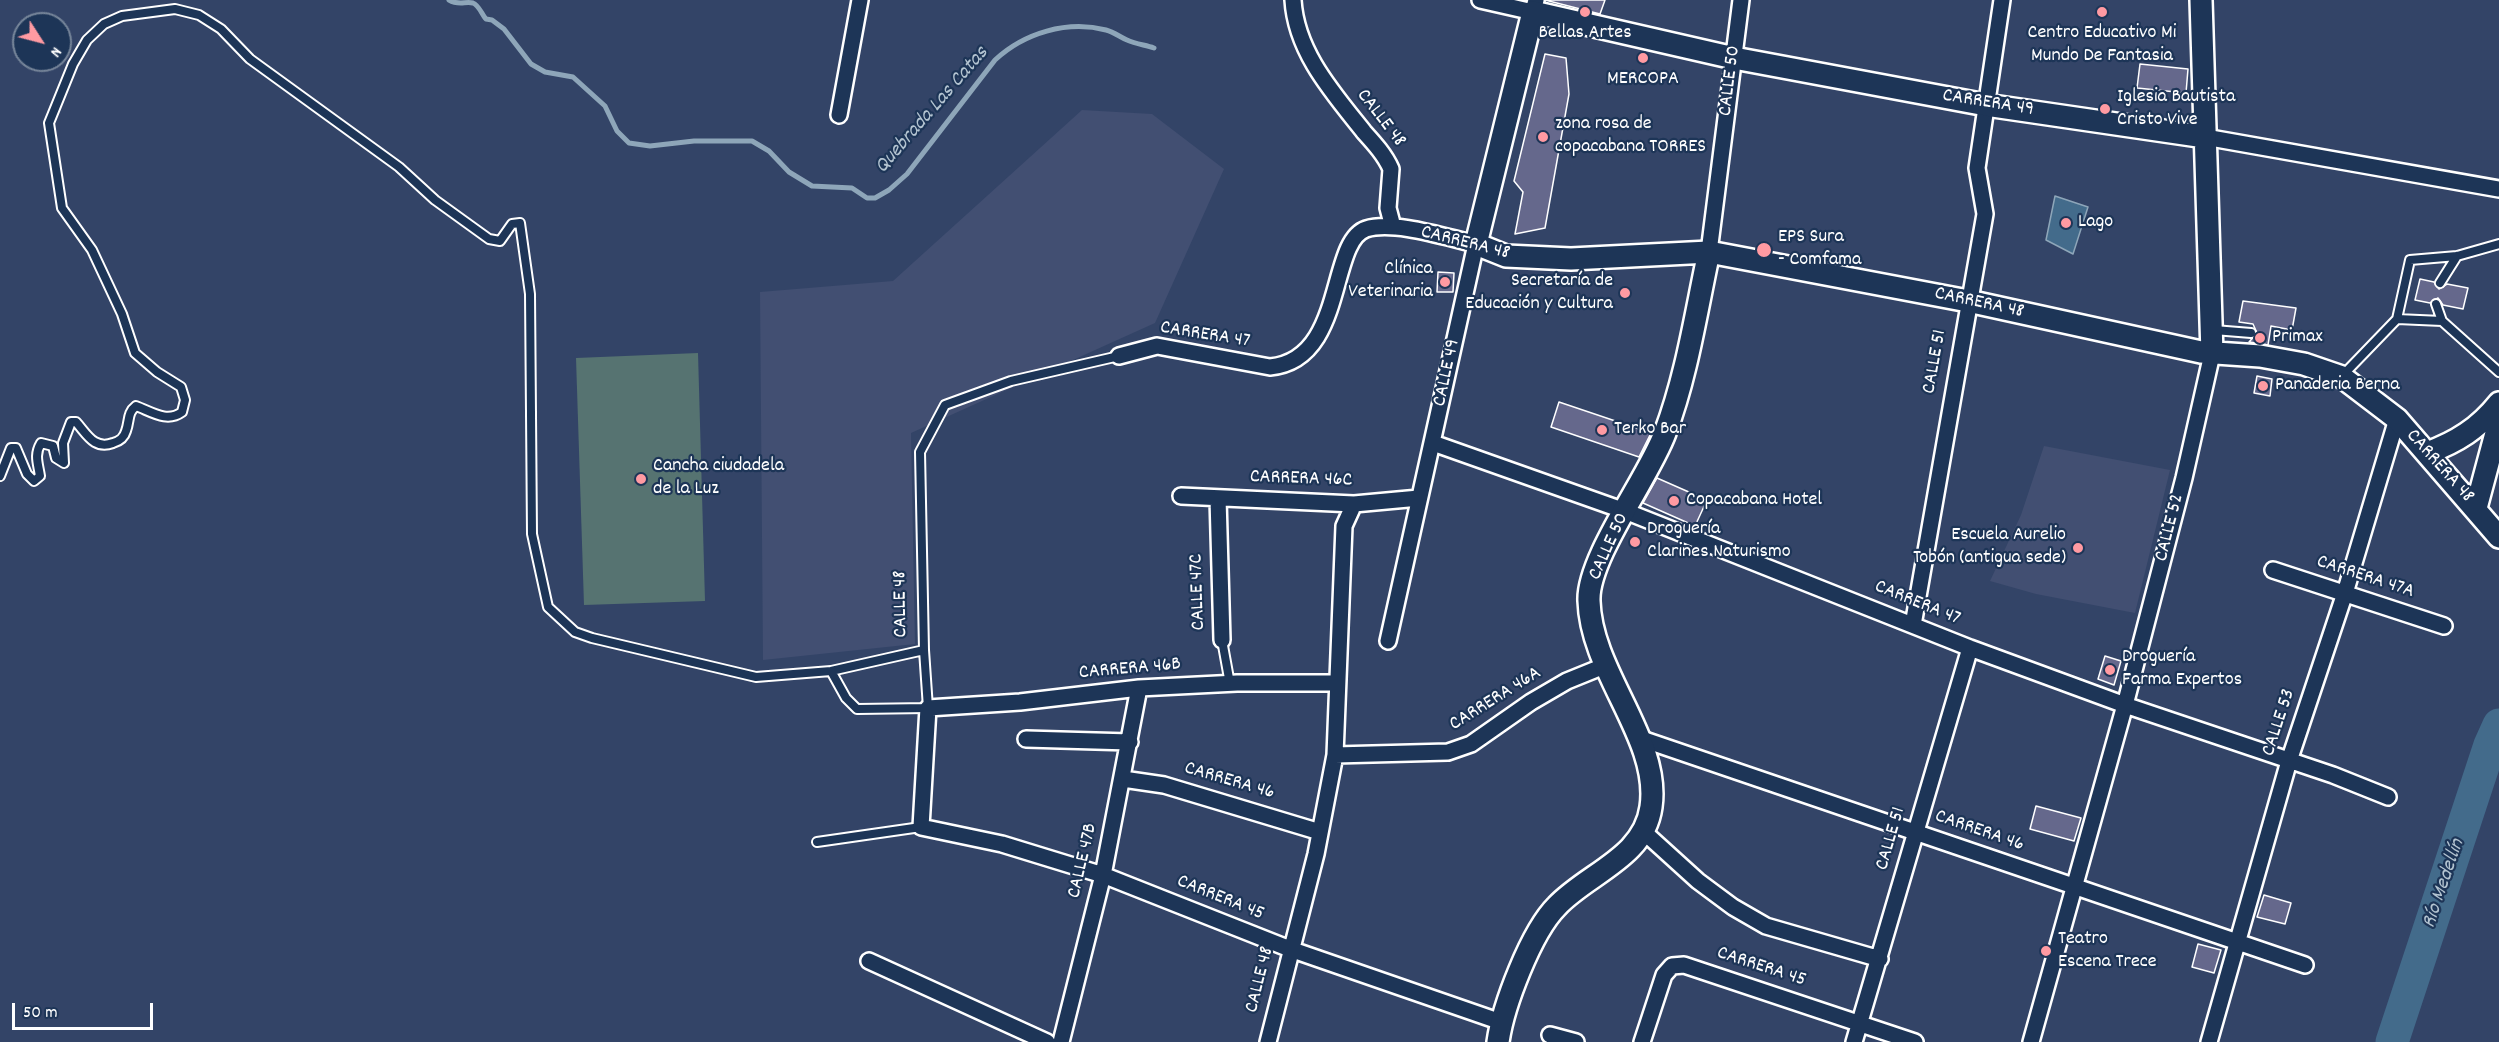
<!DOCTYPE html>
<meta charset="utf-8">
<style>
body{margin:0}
#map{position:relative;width:2499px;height:1042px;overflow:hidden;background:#334467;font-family:Dekko,sans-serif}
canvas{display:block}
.north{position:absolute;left:12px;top:12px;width:60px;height:60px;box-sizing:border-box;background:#1d3557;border:2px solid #77869a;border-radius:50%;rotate:126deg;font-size:16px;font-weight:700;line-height:24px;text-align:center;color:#fff}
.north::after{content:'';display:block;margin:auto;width:21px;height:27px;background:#ff9aa2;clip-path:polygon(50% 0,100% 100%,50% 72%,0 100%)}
.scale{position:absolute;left:12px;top:1003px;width:141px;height:27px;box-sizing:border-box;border:3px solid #fff;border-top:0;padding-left:8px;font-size:18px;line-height:21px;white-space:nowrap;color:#fff;-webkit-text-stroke:4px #1d3557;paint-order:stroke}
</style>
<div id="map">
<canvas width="2499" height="1042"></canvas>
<div class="north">N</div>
<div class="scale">50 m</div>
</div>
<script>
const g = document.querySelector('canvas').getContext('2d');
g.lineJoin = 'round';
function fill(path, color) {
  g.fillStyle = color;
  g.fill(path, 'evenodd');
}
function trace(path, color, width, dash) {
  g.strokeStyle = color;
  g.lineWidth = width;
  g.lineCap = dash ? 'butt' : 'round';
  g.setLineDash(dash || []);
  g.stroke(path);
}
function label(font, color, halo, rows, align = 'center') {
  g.font = font + ' Dekko,sans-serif';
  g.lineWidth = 4.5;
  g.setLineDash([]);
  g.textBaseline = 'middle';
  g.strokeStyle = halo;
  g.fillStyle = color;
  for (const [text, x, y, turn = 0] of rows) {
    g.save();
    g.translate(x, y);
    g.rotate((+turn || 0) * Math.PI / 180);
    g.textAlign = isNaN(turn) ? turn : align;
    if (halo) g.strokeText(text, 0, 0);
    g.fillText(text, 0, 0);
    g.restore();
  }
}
fill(new Path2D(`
 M1082 110 1152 114 1224 169 1155 323 911 433 915 644 763 660 760 292 893 281Z
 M2044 446 2170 470 2135 613 2036 594 1990 581 2021 515Z`), '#424f72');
fill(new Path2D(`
 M698 353 705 601 584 605 576 358Z`), '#567371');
const water = new Path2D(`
 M2055 196 2088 207 2073 254 2046 240Z`);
fill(water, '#436b8b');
trace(water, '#8ea6b9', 1.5);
trace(new Path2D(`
 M449 0C459 6 465 1 473 3 479 5 482 15 486 19L492 20 504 29 531 64 545 72 573 77 605 106 617 131 629 143 650 146 694 141H752L769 151 789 172 812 186 852 188 867 198H875L889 190 907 174 995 60C1024 33 1067 20 1106 30 1114 32 1120 37 1127 40 1136 44 1145 45 1154 48`), '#8ea6b9', 5);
trace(new Path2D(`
 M2392 1042 2490 745 2499 725`), '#436b8b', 33);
const building = new Path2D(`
 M1545 0H1605L1600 14Z
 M1545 54 1566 58 1569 94 1545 228 1515 234 1523 192 1514 181Z
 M2140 64 2188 69 2186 93 2137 88Z
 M1438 272 1454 273 1453 292H1437Z
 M2420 279 2434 282 2439 289 2447 284 2468 288 2463 309 2443 305 2438 298 2430 303 2415 300Z
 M2243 301 2296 308 2292 330 2271 326 2268 345 2249 342 2257 333 2253 324 2239 322Z
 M2257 376 2272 379 2270 396 2254 393Z
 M1559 402 1651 433 1639 457 1551 427Z
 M1657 478 1707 500 1695 526 1643 503Z
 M2105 656 2121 661 2114 685 2098 679Z
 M2036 806 2081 818 2074 841 2030 829Z
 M2264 895 2291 903 2285 924 2257 917Z
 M2198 944 2221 950 2214 973 2192 967Z`);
fill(building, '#65688c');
trace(building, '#fff', 1.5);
const lane = new Path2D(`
 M2440 283 2457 256
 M2436 304 2442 321 2499 372
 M2397 319 2410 260 2457 256 2499 244
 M2214 330 2251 333
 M2342 376 2397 319 2442 321
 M0 476 11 448H16L27 474 34 481 40 476C38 463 34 455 41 443L53 446 56 458 64 463 63 443 71 422H76C87 434 94 450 113 443 120 441 124 438 126 431 130 420 127 413 136 406 152 412 167 423 182 412L185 400 181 387 157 372 135 353 122 314 92 250 62 208 49 123 73 64 87 40 104 24 122 16 175 9 199 15 221 29 250 59 399 167 435 200 489 239 500 241 512 224 520 223 530 294 532 534 548 607 575 632 592 638 756 677 831 671 924 650 920 452 945 405 1011 381 1119 356
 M1222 640 1230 684
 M831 671 846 698 857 709 928 708 924 650
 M817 842 921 827`);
const street = new Path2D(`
 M1293 0C1296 52 1333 93 1364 132 1374 143 1385 155 1391 169L1388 208 1393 227
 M1480 0 1533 12 1536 0
 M839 115 860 0
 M2205 137 2499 189
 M1709 252 1741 0
 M1119 356 1157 346 1270 367C1346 360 1328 242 1366 229 1394 220 1448 238 1476 244L1388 641
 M1433 443 1625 511 1970 648 2125 705 2333 775 2388 797
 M1181 496 1354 504 1419 498
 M1218 498 1222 640
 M2273 570 2444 626
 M1913 625 1985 214 1977 168 2002 0
 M1337 683H1237L1139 688 1020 702 928 708 921 827 1002 844 1103 875 1290 949 1501 1022
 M1639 738 2305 965
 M1026 739 1130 742
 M1335 755 1448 752 1471 744 1531 702 1567 681 1604 666
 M1123 779 1164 785 1320 832
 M1644 832 1698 881 1733 907 1766 926 1880 959
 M869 961 1047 1042
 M1550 1035 1576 1042
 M1061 1042 1103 875 1139 688
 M1268 1042 1316 854 1335 755 1344 526 1354 504
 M1642 1042 1664 975 1672 966 1684 965 1915 1042
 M1854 1042 1970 648
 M2031 1042 2125 705 2184 478 2212 354
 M2209 1042 2289 761 2345 593 2397 419`);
const secondary = new Path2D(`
 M2201 0 2212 354
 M2205 137 1986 105 1734 58 1533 12 1476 244 1506 256 1571 259 1709 252 1968 301 2201 352 2260 356 2304 364 2342 377 2397 419 2499 537
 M2427 453C2457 442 2479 428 2499 403
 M2476 508 2499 422
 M1498 1042C1503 1006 1531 932 1557 906 1588 873 1644 858 1651 807 1661 739 1591 673 1589 601 1587 558 1649 477 1665 433 1687 375 1696 312 1709 252`);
trace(lane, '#fff', 12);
trace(street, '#fff', 20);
trace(secondary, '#fff', 26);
trace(lane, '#1d3557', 8);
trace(street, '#1d3557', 15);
trace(secondary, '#1d3557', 21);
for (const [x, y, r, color] of [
 [1585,12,6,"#ff9aa2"],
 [2102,12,6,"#ff9aa2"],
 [1643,58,6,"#ff9aa2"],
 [2105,109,6,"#ff9aa2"],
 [1543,137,6,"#ff9aa2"],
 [2066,223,6,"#ff9aa2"],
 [1764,250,8,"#ff9aa2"],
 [1445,282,6,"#ff9aa2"],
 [1625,293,6,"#ff9aa2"],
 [2260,338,6,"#ff9aa2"],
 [2263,386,6,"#ff9aa2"],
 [1602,430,6,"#ff9aa2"],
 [641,479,6,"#ff9aa2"],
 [1674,501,6,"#ff9aa2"],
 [1635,542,6,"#ff9aa2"],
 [2078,548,6,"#ff9aa2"],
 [2110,670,6,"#ff9aa2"],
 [2046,951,6,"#ff9aa2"]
]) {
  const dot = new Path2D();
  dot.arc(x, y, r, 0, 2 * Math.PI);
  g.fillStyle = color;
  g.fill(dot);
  trace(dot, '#1d3557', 2);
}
label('20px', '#fff', '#1d3557', [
 ["Bellas Artes",1585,34,"center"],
 ["Centro Educativo Mi",2102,34,"center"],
 ["Mundo De Fantasia",2102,57,"center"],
 ["MERCOPA",1643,80,"center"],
 ["Iglesia Bautista",2117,98],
 ["Cristo Vive",2117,121],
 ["zona rosa de",1555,125],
 ["copacabana TORRES",1555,148],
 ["Lago",2078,223],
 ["EPS Sura",1778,238],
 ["- Comfama",1778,261],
 ["Clínica",1433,270,"right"],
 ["Veterinaria",1433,293,"right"],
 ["Secretaría de",1613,282,"right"],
 ["Educación y Cultura",1613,305,"right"],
 ["Primax",2272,338],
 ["Panaderia Berna",2275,386],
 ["Terko Bar",1614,430],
 ["Cancha ciudadela",653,467],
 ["de la Luz",653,490],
 ["Copacabana Hotel",1686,501],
 ["Droguería",1647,530],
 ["Clarines Naturismo",1647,553],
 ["Escuela Aurelio",2066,536,"right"],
 ["Tobón (antigua sede)",2066,559,"right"],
 ["Droguería",2122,658],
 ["Farma Expertos",2122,681],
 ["Teatro",2058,940],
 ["Escena Trece",2058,963]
], 'left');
label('20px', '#fff', '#1d3557', [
 ["CALLE 50",1731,81,-83],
 ["CARRERA 49",1988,104,9],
 ["CALLE 48",1380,119,52],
 ["CARRERA 48",1465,244,14],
 ["CARRERA 48",1979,304,12],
 ["CARRERA 47",1205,336,9],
 ["CALLE 51",1936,362,-80],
 ["CALLE 49",1448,373,-78],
 ["CARRERA 48",2439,467,48],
 ["CARRERA 46C",1301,480,2],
 ["CALLE 52",2171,528,-76],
 ["CALLE 50",1610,547,-66],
 ["CARRERA 47A",2365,578,18],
 ["CALLE 47C",1199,592,-92],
 ["CALLE 48",902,604,-91],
 ["CARRERA 47",1917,604,22],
 ["CARRERA 46B",1130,670,-5],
 ["CARRERA 46A",1496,700,-32],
 ["CALLE 53",2280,723,-72],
 ["CARRERA 46",1229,782,16],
 ["CARRERA 46",1979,832,19],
 ["CALLE 51",1892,839,-74],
 ["CALLE 47B",1084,861,-77],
 ["CARRERA 45",1220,899,22],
 ["CARRERA 45",1761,968,18],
 ["CALLE 48",1261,980,-76]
]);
label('italic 21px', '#b4c4d1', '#1d3557', [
 ["Quebrada Las Catas",933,111,-49],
 ["Río Medellín",2445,884,-71]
]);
</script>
